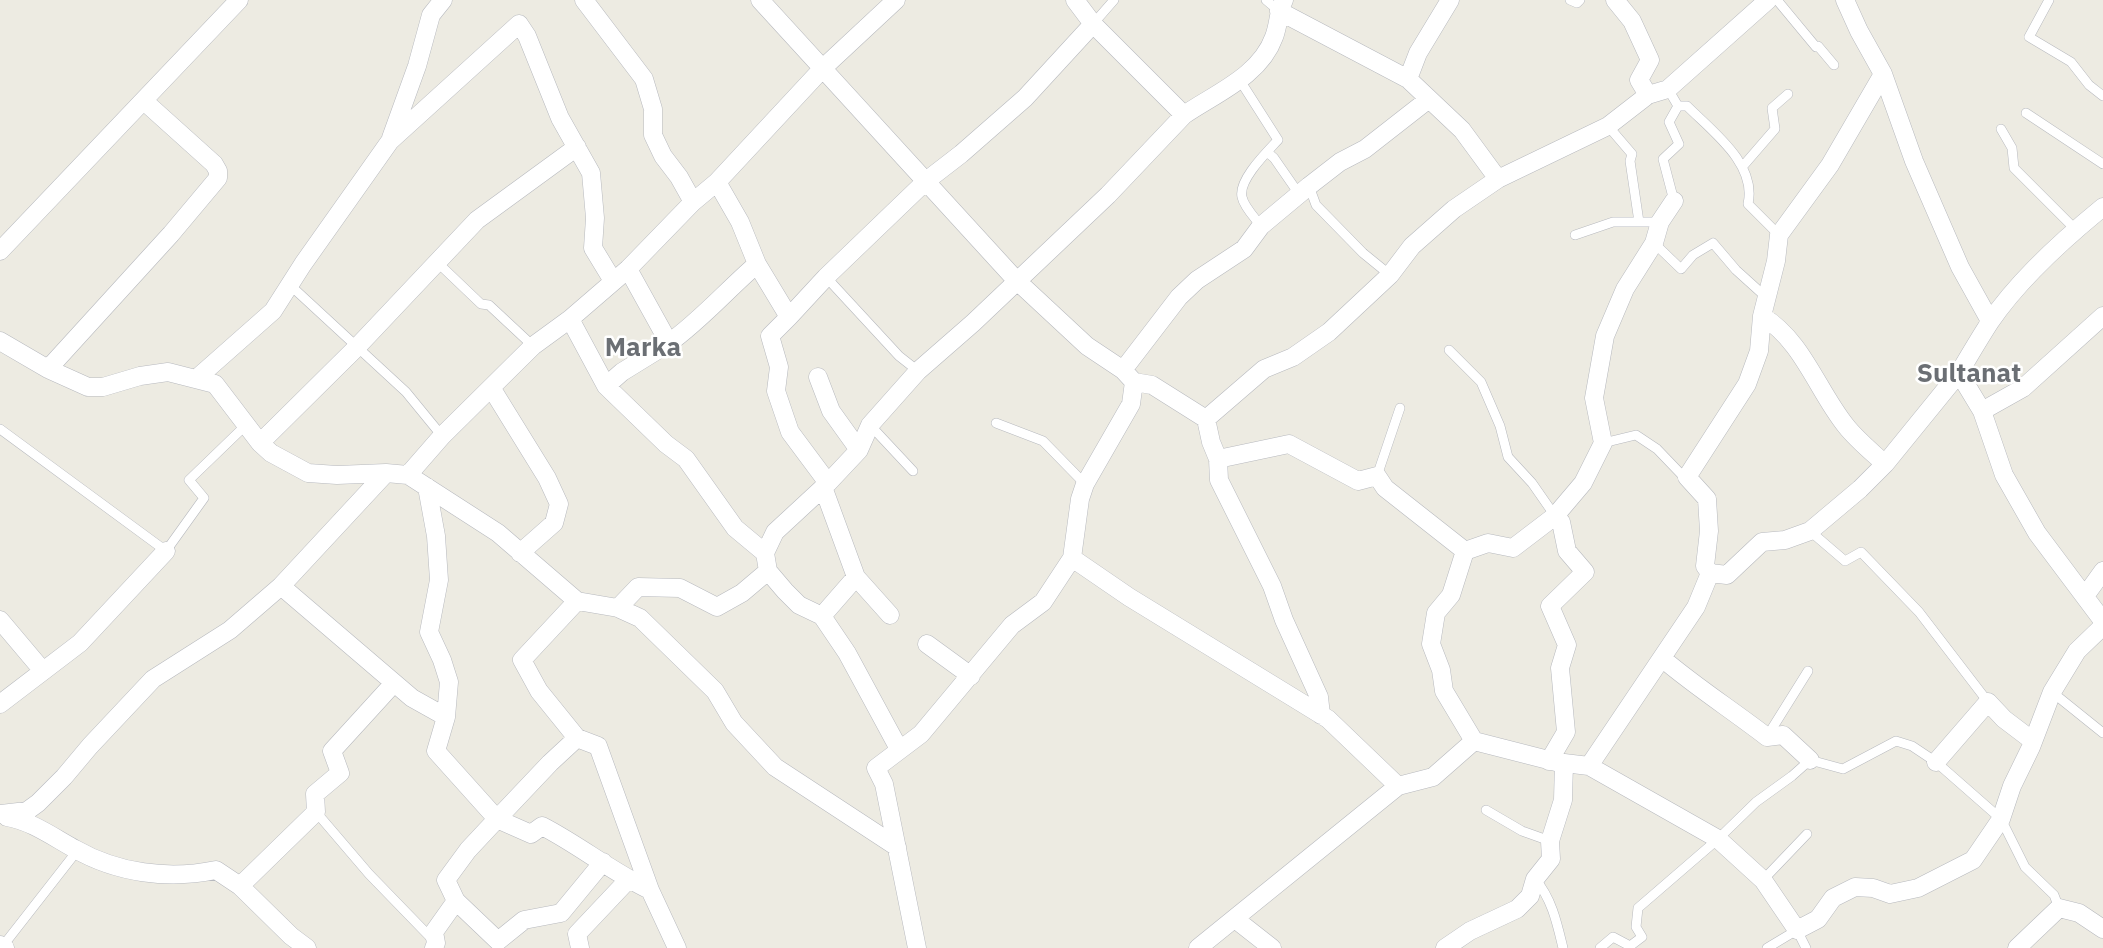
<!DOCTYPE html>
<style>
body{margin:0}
canvas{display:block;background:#edebe2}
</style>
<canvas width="2103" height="948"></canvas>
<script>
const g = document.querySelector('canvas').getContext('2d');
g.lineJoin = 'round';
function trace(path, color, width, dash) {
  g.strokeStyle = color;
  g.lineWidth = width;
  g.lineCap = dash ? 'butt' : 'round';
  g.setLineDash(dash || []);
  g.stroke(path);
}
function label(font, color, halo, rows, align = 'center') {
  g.font = font + ' "IBM Plex Sans",sans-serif';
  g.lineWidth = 5;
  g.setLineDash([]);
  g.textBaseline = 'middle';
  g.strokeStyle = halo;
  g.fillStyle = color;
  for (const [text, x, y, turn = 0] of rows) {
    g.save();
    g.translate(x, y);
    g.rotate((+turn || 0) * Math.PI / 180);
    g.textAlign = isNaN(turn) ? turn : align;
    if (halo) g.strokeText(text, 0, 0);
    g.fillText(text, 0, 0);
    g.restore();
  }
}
const service = new Path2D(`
 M1266 0 1279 11
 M1570 0 1577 3 1580 0
 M1777 0 1816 47 1818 46 1834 65
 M2049 0 2029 37 2071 62 2089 85 2103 96
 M1093 24 1114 0
 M1242 79 1241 82 1278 140C1267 152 1238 180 1242 197 1244 207 1255 218 1261 226
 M1668 89 1678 106 1669 122 1679 144 1663 159 1674 201
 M1678 106H1687C1713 132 1757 164 1748 204L1779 235
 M2026 113 2103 164
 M1608 126 1632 154 1630 161 1639 222
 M2001 129 2012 148 2014 168 2075 229
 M1267 152 1274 158 1299 194
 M1743 166 1775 129 1772 108 1788 94
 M1309 186 1316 205 1363 253 1390 275
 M1575 235 1613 222H1660
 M1654 243 1681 269 1693 255 1713 243 1736 270 1767 298
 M438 263 481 304 489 305 533 346
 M826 277 899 356 918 371
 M290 285 406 392 442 436
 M1449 350 1481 382 1500 426 1508 457 1532 483 1555 516
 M996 423 1043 441 1085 484
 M870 425 913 471
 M0 429 166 551 204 498 189 480 246 425
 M1603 443 1636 435 1657 449 1681 474 1689 470
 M1377 476 1400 408
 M1810 531 1845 561 1861 552 1919 612 1988 702
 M2052 692 2103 733
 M1768 735 1808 671
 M1486 810 1522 831 1550 841
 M316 812 369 874 433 940
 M1535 879C1552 899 1557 923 1563 948
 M1763 880 1807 834
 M2 947 77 851
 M1600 948 1613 937 1630 946 1642 937 1636 927 1638 908 1718 839 1756 802 1792 776 1810 760 1843 769 1896 741 1912 746 1936 762 2001 819 2025 867 2054 895 2059 908
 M1767 948 1797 930 1806 948`);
const minor = new Path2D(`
 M584 0 644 79 653 109V135L663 156 679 177 693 202
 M760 0 1016 280 1087 346 1123 370 1134 382 1152 385 1206 419 1264 369 1293 357 1329 332 1390 275 1412 246 1454 209 1498 179 1608 126 1648 95 1668 89 1768 0
 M1450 0 1418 53 1408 79 1462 130 1498 179
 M1615 0 1632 21 1650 60 1639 80 1648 95
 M1845 0 1859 31 1883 74 1914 161 1960 267 1990 321
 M1279 11 1408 79
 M1883 74 1830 165 1779 235 1776 261 1762 316 1759 351 1747 384 1687 477 1707 499 1709 531 1705 566 1710 573 1696 607 1589 766 1718 839 1763 880 1797 930 1818 919 1833 898 1855 887 1873 888 1890 894 1918 888 1973 860 2001 819 2012 786 2031 747 2052 692 2077 651 2103 626
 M1184 115C1216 93 1260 76 1274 37 1279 24 1278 12 1284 0
 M391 138 417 66 431 15 443 0
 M717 182 740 222 757 264 789 317 770 336 779 367 776 391 790 432 828 483
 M2103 207C2065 238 2017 282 1990 322 1979 339 1969 356 1959 373L1982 411 2004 475 2037 533 2103 621
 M0 251 239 0
 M628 269 669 343C701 320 727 290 757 264
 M1762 316C1803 341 1817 390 1846 426 1857 440 1872 452 1885 464
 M789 317 826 277 926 181 961 154 1025 98 1093 24
 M570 319 606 386 666 444 686 459 735 528 765 553
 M0 341 48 369 88 387H103L140 376 168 372 215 384 260 443 271 453 308 473 337 475 386 473 408 475 498 533 577 601 618 608 640 618 715 691 734 723 775 767 897 847
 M48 369 171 234 218 178V171L214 164 144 101
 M1123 370 1179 297 1197 280 1244 249 1261 226 1309 186 1340 162 1365 149 1429 99
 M818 377 831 411 859 450
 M196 379 273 311 303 264 390 141 519 24 527 36 560 118 591 173 595 218 593 248 613 281
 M606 386 622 372 669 343
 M492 389 547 478 559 504 554 523 520 553
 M1982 411 2023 388 2103 316
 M1206 419 1211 442 1218 459 1219 480 1272 586 1284 620 1319 697 1321 715
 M260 443 357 347 477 220 577 147
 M1218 459 1289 444 1358 481 1377 476 1385 488 1465 551
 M408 475 442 436 533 346 570 319 628 269 693 202 717 182 823 68 896 0
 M823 487 856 577 890 615
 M1072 558 1080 499 1085 484 1131 404 1134 382
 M1710 573 1727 575 1762 542 1785 540 1810 531 1860 489 1885 464 1959 373
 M281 586 412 698 446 717 449 682 442 660 429 632 439 580 436 536 427 487
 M2085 596 2103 571
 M577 601 522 660 539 691 577 738 550 763 497 819 531 834 542 826C579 845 612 872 650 890
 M618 608 638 587 680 588 717 607 742 593 768 571
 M822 616 856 577
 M0 620 43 671
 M927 644 971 676
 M1663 659C1696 687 1732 710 1767 737L1783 735 1810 760
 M0 704 80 643 166 551
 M577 738 598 746 650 890 677 948
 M1474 741 1560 763
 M899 749 847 653 822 616 799 605 785 591 768 571 765 553 775 532 828 483 859 450 870 425 918 371 973 323 1108 195 1184 115 1093 24 1075 0
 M1549 761 1566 732 1560 668 1567 645 1550 606 1585 572 1567 551 1561 522 1555 516
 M1936 762 1988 702 2004 719 2033 741
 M1398 786 1433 777 1474 741 1444 691 1441 670 1431 644 1436 613 1451 595 1465 551 1488 543 1513 548 1555 516 1583 483 1603 443 1594 398 1605 336 1625 289 1654 243 1660 222 1674 201
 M0 814 27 811 38 803 64 777 90 746 153 679 230 630 281 586 386 473
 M7 817C31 821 53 837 75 849 117 873 168 880 216 870L240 886 291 936 307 948
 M240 886 316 812 315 794 340 773 332 751 394 683
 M456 901 498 941 524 920 561 913 603 862
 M1235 919 1272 948
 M0 945 5 948
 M434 948 436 943 434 932 456 901 446 880 468 850 497 819 436 751 446 717
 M580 948 577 934 628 880
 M917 948 884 784 876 768 921 734 1012 625 1043 602 1072 558 1129 597 1328 719 1398 786 1198 948
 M1445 948 1470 931 1517 909 1530 896 1535 879 1551 859 1550 841 1563 800 1564 763 1589 766
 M2017 948 2059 908 2079 913 2103 929`);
trace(service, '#b7b9be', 10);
trace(minor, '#b7b9be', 19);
trace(service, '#fff', 9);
trace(minor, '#fff', 18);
label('bold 26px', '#6b6f74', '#fff', [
 ["Marka",643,348],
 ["Sultanat",1969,374]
]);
</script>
